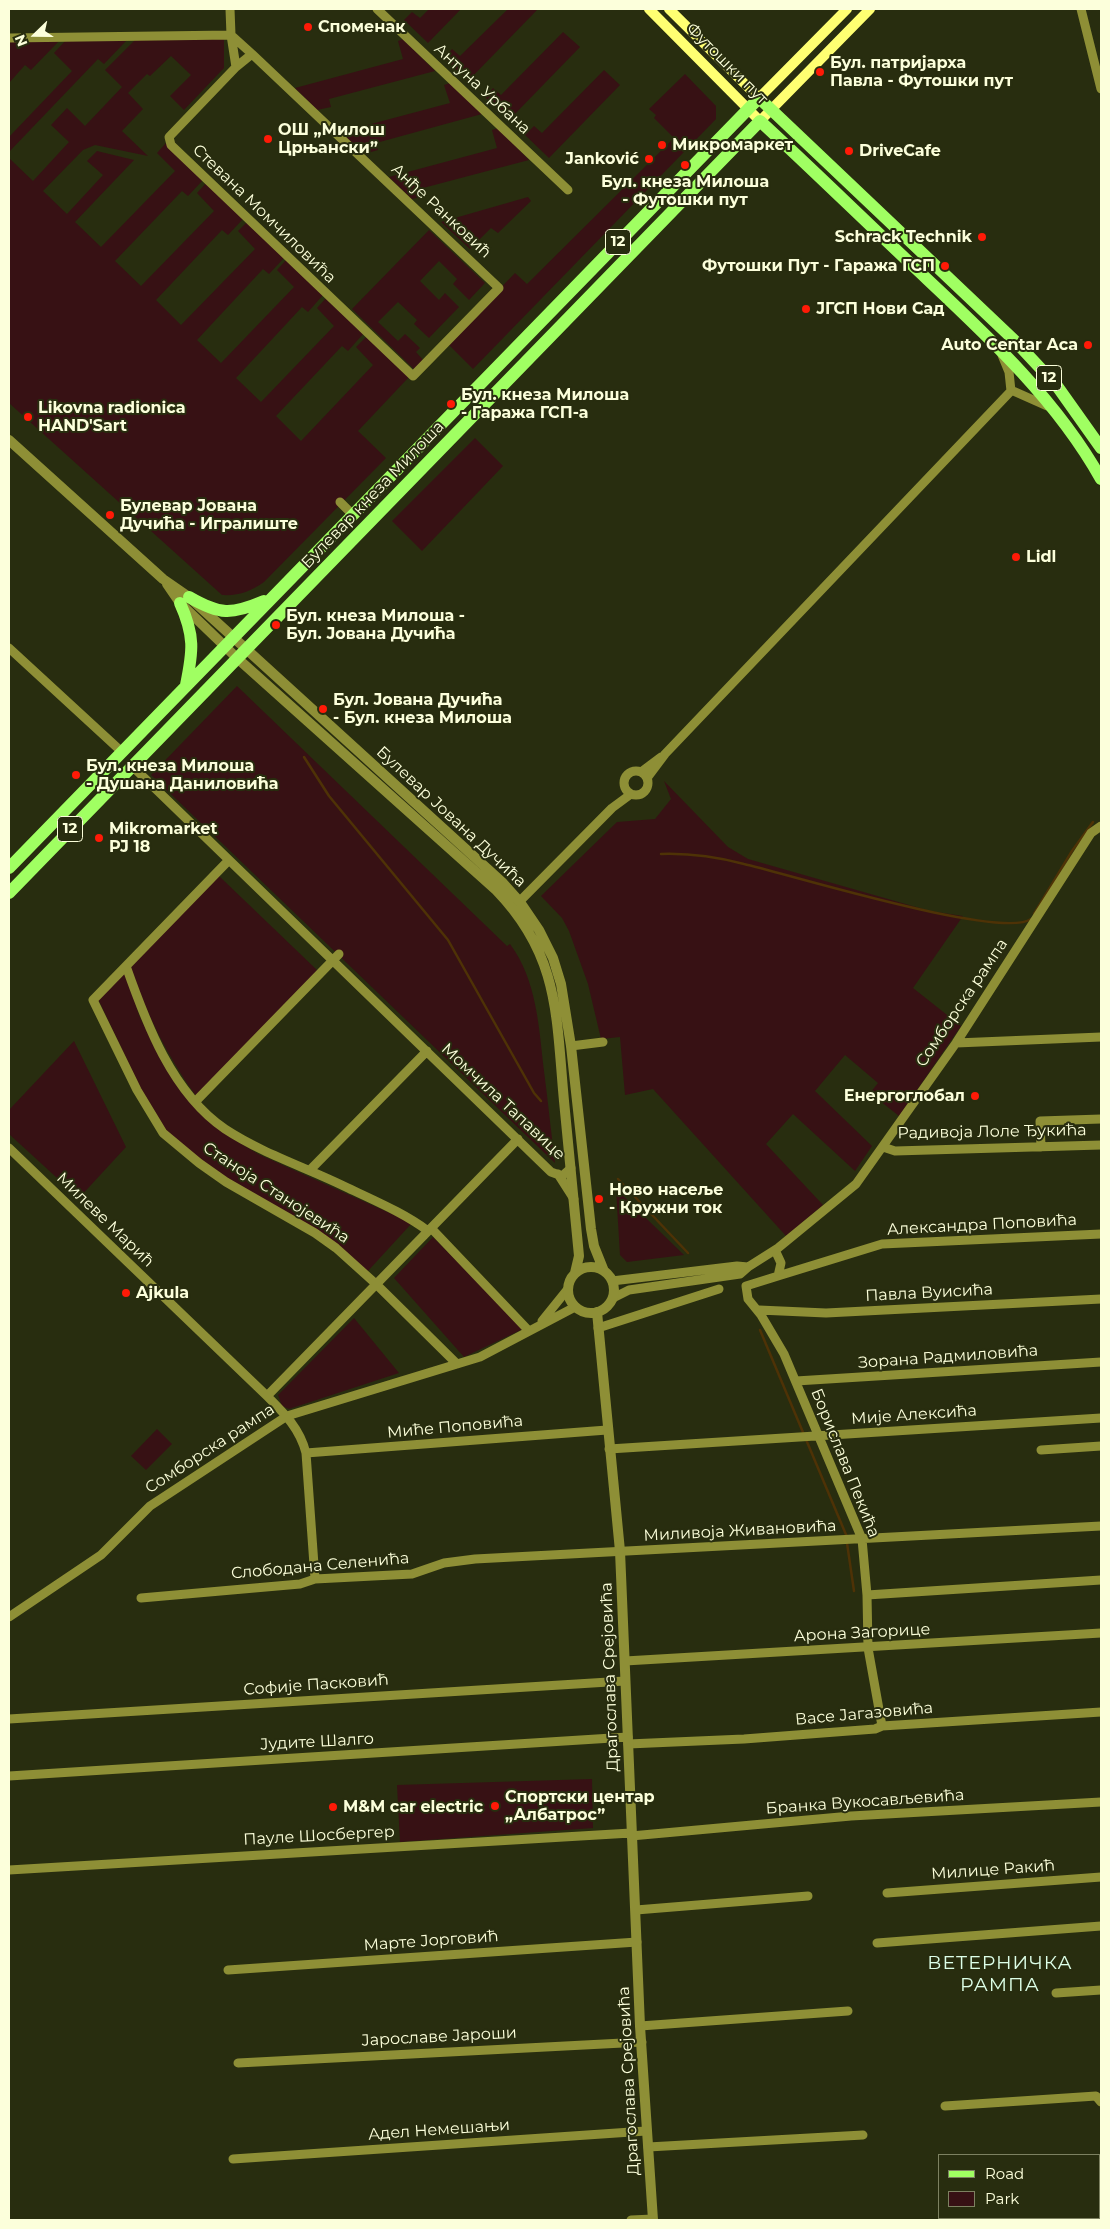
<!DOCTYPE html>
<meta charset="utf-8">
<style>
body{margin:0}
#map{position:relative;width:1110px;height:2229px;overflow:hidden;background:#282d0f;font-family:Montserrat,sans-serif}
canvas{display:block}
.frame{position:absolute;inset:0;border:10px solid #fcffdb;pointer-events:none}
.legend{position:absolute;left:938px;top:2154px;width:162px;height:65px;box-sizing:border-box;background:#282d0f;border:1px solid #7d8161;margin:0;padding:6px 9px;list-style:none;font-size:15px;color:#fcffdb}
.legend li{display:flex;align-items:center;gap:10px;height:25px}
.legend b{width:25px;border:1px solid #7d8161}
.north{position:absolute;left:10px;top:10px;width:50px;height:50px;-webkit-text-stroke:4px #282d0f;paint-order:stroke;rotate:248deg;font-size:14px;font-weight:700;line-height:20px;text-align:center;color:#fcffdb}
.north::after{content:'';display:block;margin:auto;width:18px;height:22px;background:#fcffdb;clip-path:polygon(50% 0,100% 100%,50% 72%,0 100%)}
</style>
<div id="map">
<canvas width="1110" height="2229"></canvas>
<div class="frame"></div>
<ul class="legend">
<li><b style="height:6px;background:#a0ff62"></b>Road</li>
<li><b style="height:14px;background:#371114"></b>Park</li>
</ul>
<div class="north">N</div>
</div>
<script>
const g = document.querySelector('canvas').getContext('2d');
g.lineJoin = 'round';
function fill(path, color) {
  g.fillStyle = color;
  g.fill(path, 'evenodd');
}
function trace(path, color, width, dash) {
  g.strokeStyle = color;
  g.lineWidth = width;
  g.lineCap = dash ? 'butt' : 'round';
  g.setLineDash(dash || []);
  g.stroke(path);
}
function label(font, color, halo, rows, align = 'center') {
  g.font = font + ' Montserrat,sans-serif';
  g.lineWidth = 4;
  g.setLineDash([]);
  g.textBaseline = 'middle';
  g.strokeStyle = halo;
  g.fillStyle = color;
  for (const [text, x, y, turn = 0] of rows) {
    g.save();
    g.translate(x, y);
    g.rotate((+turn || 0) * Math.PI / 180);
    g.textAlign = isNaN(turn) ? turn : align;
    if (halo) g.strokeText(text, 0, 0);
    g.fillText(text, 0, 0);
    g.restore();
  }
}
fill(new Path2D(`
 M429 9H461L428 43 404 20 412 12 420 18Z
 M508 9 537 10 468 81 444 58 452 49 460 56Z
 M563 32 580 47 509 120 485 97 493 88 501 95Z
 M224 38V68L184 110 170 96 191 75 171 56 150 76 147 74 128 93 143 109 122 131 148 156 95 145 83 150 43 191 67 214 103 175 87 161 97 151 134 160 75 222 101 247 175 171 157 153 166 143 204 179 188 196 182 191 115 261 141 286 214 211 197 193 207 182 244 218 228 235 222 230 156 300 181 325 255 249 238 231 248 221 285 257 269 274 263 269 197 340 221 363 294 287 277 270 287 259 324 294 308 312 302 307 236 378 261 402 334 326 317 308 327 297 364 333 348 351 342 346 276 416 301 441 373 365 356 347 367 336 409 377 358 431 386 458 264 582C251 591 239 596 222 595L9 403V158L33 181 69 142 51 125 67 108 85 126 122 87 105 70 135 40Z
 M128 39 104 64 98 59 9 152V137L72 71 54 53 66 40Z
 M403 39 435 71 329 99 331 107 317 110 295 88 403 59 398 41Z
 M9 41H59L31 70 25 65 9 83Z
 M604 70 620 85 549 158 525 135 534 126 542 133Z
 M685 74 716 106V119L473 369 447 343 515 273 527 284 674 138 654 118 656 115 649 109Z
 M450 83 482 114 376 143 378 150 364 154 341 132 450 103 444 85Z
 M498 128 529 160 423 188 425 196 412 199 389 177 497 148 492 130Z
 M528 197 531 201 498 233 491 228 470 249 441 222Z
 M429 230 485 283 469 300 453 284 457 279 439 261 420 281 439 300 445 293 459 307 429 338 414 324 417 320 398 302 378 322 398 341 405 334 420 348 416 352 424 361 415 370 352 309Z
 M475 438 503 466 422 551 392 521Z
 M237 686 507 946 510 944C537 980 539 1028 544 1071 548 1102 551 1132 555 1163L151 775Z
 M664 781 728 847 748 859 930 911 963 916 913 988 961 1026 899 1116 870 1093 878 1083 845 1055 815 1091 872 1146 855 1171 793 1114 766 1144 823 1205 786 1236 653 1089 625 1095 620 1037 601 1039 588 984 569 931 562 918 541 896 617 822 655 819 671 799Z
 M219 876 318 971 196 1096C167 1056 147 1014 130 967Z
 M125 972 139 1015 159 1056 222 1132 258 1154 412 1223 367 1272 199 1159 168 1133 141 1089 98 999Z
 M74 1041 126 1147 79 1198 9 1134V1110Z
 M616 1189 684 1255 627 1262 620 1255Z
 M433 1237 523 1329 464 1357 394 1278Z
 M354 1318 399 1373 289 1409 282 1406 278 1395Z
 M157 1429 172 1444 146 1470 131 1456Z
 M592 1779 593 1828 400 1842 397 1785Z`), '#371114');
trace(new Path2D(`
 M304 757 329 796 448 940 534 1093 541 1101
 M661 854C690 853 717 857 744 864 788 874 1002 940 1031 919
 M1034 914 1072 851 1093 822
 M618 1179 688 1253
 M760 1330 847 1537
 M847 1543 854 1591`), '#4e3206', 2.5);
trace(new Path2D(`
 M230 9 231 35 236 67 252 54 231 35
 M377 9 568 190
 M1081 9 1101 89
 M9 38 231 35
 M236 67 169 137 171 145 413 376 499 288 252 54
 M1011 390 1047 406
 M340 502 352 514
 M9 648 122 752
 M132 766 551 1172 562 1176 571 1168
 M624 783a12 12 0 1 1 24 0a12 12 0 1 1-24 0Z
 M641 772 661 757
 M647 778 665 754 1011 391 1009 372 1002 355
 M229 860 93 1000 137 1090 163 1133 199 1163 226 1182 315 1233 336 1248 376 1284 457 1364
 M515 906 612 808 631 794
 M126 966C146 1023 172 1093 225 1129 263 1154 308 1168 348 1188 375 1201 404 1213 428 1231
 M956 1043 1101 1037
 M571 1046 603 1042
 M195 1102 339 954
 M883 1147 895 1151 1101 1145
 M1041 1147 1040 1121 1101 1119
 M9 1148 267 1396C285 1414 300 1429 306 1453L315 1579
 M311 1169 427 1051
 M558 1174 574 1199
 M431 1228 529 1331
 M775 1250 781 1263 778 1276 746 1286 748 1299 761 1315 784 1354 862 1539 867 1595 868 1648 882 1726
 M778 1276 882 1244 1101 1234
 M612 1281 737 1266 748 1267
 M613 1298 629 1290 740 1274 748 1267 778 1248 856 1184 956 1043 1091 833 1101 826
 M759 1310 826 1313 1101 1299
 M542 1321 567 1290
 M598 1328 719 1289
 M796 1381 1101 1362
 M267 1396 518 1139
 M609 1449 1101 1418
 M1041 1450 1101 1446
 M306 1453 607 1430
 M867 1595 1101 1580
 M141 1598 300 1584 315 1579 412 1574 444 1563 475 1559 1101 1526
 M9 1617 101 1555 150 1506 287 1416 480 1357 575 1307
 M625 1661 1101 1633
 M9 1719 625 1681
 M628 1744 744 1739 875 1729 882 1726 1101 1712
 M9 1776 628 1737
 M631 1836 851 1816 1101 1802
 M9 1870 631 1833
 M887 1893 1101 1877
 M636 1910 808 1896
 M877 1943 1101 1926
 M228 1970 637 1942
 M1056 1993 1101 1990
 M640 2026 848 2011
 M238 2063 642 2042
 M945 2106 1096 2096 1101 2102
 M648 2147 863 2135
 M233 2159 646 2131
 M1099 2189H1101
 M631 2220 653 2219
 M953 2220 965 2218`), '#8e8f36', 9);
trace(new Path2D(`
 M9 440 163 579 189 597 222 627 503 883 520 902 539 930 553 958 561 984 571 1046 591 1229 594 1246 604 1271
 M167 584 180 603 237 658 496 890C560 956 556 1016 564 1101 569 1153 574 1204 579 1256L575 1273
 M568 1290a23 23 0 1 1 46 0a23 23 0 1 1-46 0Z
 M597 1312 620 1551 640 2026 653 2220`), '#8e8f36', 10);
trace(new Path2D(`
 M649 9 760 121 870 9
 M669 9 759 98 847 9`), '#ffff72', 10);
trace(new Path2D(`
 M189 597C220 615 231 615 264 601
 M180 603C195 636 193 651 186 685
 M9 868 759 98 1014 340 1057 386 1101 448
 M9 893 760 121C811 168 861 217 911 264 980 329 1054 395 1101 479`), '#a0ff62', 12);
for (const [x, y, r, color] of [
 [308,27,5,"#ff1a07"],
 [820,72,5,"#ff1a07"],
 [268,139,5,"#ff1a07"],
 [662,145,5,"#ff1a07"],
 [849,151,5,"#ff1a07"],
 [649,159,5,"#ff1a07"],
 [685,165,5,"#ff1a07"],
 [982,237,5,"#ff1a07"],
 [945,266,5,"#ff1a07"],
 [806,309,5,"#ff1a07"],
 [1088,345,5,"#ff1a07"],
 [451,404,5,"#ff1a07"],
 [28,417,5,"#ff1a07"],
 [110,515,5,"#ff1a07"],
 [1016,557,5,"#ff1a07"],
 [276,625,5,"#ff1a07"],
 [323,709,5,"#ff1a07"],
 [76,775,5,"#ff1a07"],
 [99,838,5,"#ff1a07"],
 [975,1096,5,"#ff1a07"],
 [599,1199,5,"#ff1a07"],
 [126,1293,5,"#ff1a07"],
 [495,1806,5,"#ff1a07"],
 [333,1807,5,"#ff1a07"]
]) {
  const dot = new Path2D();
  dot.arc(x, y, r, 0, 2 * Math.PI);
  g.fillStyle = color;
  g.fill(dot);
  trace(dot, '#282d0f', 2);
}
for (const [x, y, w] of [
 [618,242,25],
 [1049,378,25],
 [70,829,25]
]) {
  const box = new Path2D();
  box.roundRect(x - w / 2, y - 12.5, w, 25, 4);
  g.fillStyle = '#282d0f';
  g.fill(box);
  trace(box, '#fcffdb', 1);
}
label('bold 15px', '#fcffdb', null, [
 ["12",618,242],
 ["12",1049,378],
 ["12",70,829]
]);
label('bold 16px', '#fcffdb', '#282d0f', [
 ["Споменак",318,27],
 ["Бул. патријарха",830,63],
 ["Павла - Футошки пут",830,81],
 ["ОШ „Милош",278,130],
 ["Црњански”",278,148],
 ["Микромаркет",672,145],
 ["DriveCafe",859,151],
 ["Janković",639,159,"right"],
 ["Бул. кнеза Милоша",685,182,"center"],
 ["- Футошки пут",685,200,"center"],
 ["Schrack Technik",972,237,"right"],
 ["Футошки Пут - Гаража ГСП",935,266,"right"],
 ["ЈГСП Нови Сад",816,309],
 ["Auto Centar Aca",1078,345,"right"],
 ["Бул. кнеза Милоша",461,395],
 ["- Гаража ГСП-а",461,413],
 ["Likovna radionica",38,408],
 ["HAND'Sart",38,426],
 ["Булевар Јована",120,506],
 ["Дучића - Игралиште",120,524],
 ["Lidl",1026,557],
 ["Бул. кнеза Милоша -",286,616],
 ["Бул. Јована Дучића",286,634],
 ["Бул. Јована Дучића",333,700],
 ["- Бул. кнеза Милоша",333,718],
 ["Бул. кнеза Милоша",86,766],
 ["- Душана Даниловића",86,784],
 ["Mikromarket",109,829],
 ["PJ 18",109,847],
 ["Енергоглобал",965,1096,"right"],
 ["Ново насеље",609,1190],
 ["- Кружни ток",609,1208],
 ["Ajkula",136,1293],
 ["Спортски центар",505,1797],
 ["„Албатрос”",505,1815],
 ["M&M car electric",343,1807]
], 'left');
label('16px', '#fcffdb', '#282d0f', [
 ["Футошки пут",727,64,45],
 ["Антуна Урбана",482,89,43],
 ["Анђе Ранковић",441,211,43],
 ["Стевана Момчиловића",264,214,44],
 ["Булевар кнеза Милоша",373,495,-46],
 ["Булевар Јована Дучића",451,817,43],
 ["Сомборска рампа",962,1003,-56],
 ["Момчила Тапавице",503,1102,43],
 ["Радивоја Лоле Ђукића",992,1132,-1],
 ["Станоја Станојевића",276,1193,33],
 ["Милеве Марић",105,1220,44],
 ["Александра Поповића",982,1225,-3],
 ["Павла Вуисића",929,1293,-3],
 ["Зорана Радмиловића",948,1357,-4],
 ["Мије Алексића",914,1415,-4],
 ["Миће Поповића",455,1427,-5],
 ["Сомборска рампа",210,1449,-33],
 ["Борислава Пекића",845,1463,68],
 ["Миливоја Живановића",740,1531,-3],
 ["Слободана Селенића",320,1566,-5],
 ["Арона Загорице",862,1633,-3],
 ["Драгослава Срејовића",610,1677,-92],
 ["Софије Пасковић",316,1685,-4],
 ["Васе Јагазовића",864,1714,-5],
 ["Јудите Шалго",317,1742,-3],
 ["Бранка Вукосављевића",865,1802,-4],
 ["Пауле Шосбергер",319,1836,-3],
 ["Милице Ракић",993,1870,-4],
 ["Марте Јорговић",431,1941,-4],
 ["Јарославе Јароши",439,2037,-3],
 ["Драгослава Срејовића",629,2081,-93],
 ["Адел Немешањи",439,2130,-4]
]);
g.letterSpacing = '1px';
label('19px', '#ddffe8', '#282d0f', [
 ["ВЕТЕРНИЧКА",1000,1963],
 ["РАМПА",1000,1985]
]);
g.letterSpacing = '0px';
</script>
